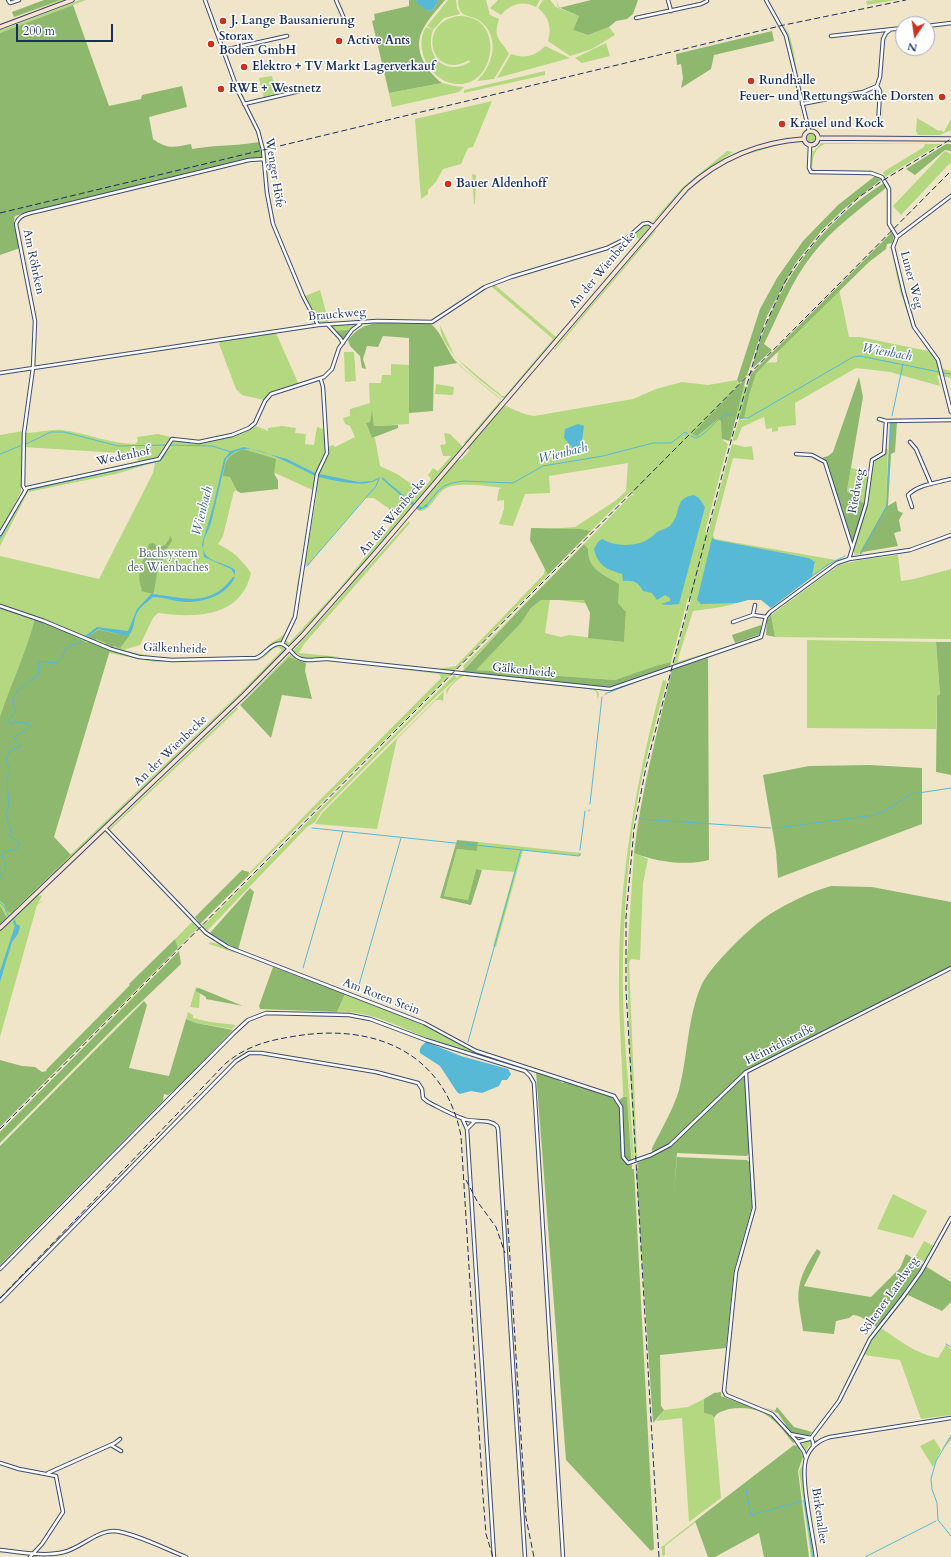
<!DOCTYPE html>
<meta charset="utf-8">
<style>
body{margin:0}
#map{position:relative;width:951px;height:1557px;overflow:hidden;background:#f0e5c9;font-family:Cardo,serif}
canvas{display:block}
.north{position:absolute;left:895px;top:16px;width:40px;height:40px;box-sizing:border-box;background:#fff;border:1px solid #a4acbf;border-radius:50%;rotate:193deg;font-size:11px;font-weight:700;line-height:16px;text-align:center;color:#1b2f5e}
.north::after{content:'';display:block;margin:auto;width:14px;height:18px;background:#c8321e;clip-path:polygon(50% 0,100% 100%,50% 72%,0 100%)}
.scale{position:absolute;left:16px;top:24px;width:97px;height:18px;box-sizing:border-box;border:2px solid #1b2f5e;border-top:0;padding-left:5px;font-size:12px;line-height:14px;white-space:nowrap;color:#1b2f5e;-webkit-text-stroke:3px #fff;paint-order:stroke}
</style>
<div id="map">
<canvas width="951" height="1557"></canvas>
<div class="north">N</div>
<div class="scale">200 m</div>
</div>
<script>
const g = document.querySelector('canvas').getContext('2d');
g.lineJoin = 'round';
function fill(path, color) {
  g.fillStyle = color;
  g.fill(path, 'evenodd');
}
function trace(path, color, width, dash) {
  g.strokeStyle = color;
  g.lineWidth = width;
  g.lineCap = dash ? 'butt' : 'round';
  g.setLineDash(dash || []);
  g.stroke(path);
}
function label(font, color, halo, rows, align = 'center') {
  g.font = font + ' Cardo,serif';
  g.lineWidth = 3;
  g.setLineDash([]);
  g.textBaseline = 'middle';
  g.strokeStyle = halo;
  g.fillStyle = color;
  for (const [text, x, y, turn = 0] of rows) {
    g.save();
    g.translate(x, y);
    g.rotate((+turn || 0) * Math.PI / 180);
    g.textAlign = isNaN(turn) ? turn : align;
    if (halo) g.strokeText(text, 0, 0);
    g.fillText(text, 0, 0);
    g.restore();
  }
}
fill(new Path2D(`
 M60 0H64L9 19Z
 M80 0H86L0 33V30Z
 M448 0H456L457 8 460 14 444 18 433 30 427 26Z
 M458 0H486L490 15 499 19C492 40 502 40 509 54L494 79 477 81C493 66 501 37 480 21 475 17 469 17 463 14 459 11 458 5 458 0Z
 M498 0H540L536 7C523 0 510 4 501 15L490 8Z
 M543 0H550L556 7 579 16 573 30 588 35 609 27 615 35 592 49 570 56 548 41C552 28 549 17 538 8Z
 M875 0H896L867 5 866 1Z
 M458 16C508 14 496 94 451 83 441 81 431 72 426 62 421 52 419 37 426 27L433 30C424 56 445 77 470 62L469 60C433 82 414 24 458 16Z
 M784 26C797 41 794 82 806 101L803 97Z
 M606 43 610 56 582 63 575 58Z
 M545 46 570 58 497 78 511 54C524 59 536 56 545 46Z
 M545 71V75L464 93V90Z
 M272 76 276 95 264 98 259 78Z
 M442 83 454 86 464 87 459 92 392 107 389 93Z
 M492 101 473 147 468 148 461 164 443 169 436 182 428 190V194L421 199 415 119Z
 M917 118 939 131 940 130 944 132 951 119V130L940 135H918L916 131Z
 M806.5 138a4.5 4.5 0 1 1 9 0a4.5 4.5 0 1 1-9 0Z
 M785 143 741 156 716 169 694 186 658 223C698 178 724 155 785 143Z
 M821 143 940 144 885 177 883 172 924 147 925 144H825C814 148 813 157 812 168L816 171 814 172 811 167 812 151H814Z
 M727 151 733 152 697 177 655 220 652 222 682 188Z
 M945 151 951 154V162L901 215 893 206Z
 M472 174 476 175 475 204H474Z
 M646 225 649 226 648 229 505 398H503C483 382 440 352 440 325L455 357 502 396H505L553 339 492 287 495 285 556 337 639 239 634 235 643 225Z
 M654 229 511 398 509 401 652 230Z
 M655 230 656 231 555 350 554 349Z
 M889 247H891L892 249 913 326 936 359 939 368 951 371V378L937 375 940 386 890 372 856 368 795 403 796 425 778 427V431L772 432V428L766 429 764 417 742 427 737 440 732 441 739 420 749 419 729 417 723 440 728 444 705 532 708 533 732 444 745 447 752 446 754 460 733 458 713 535 715 539 836 560 812 577 815 563 809 558 716 541 724 545 782 555 802 578 807 579 772 607C759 589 739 603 730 605 718 608 705 609 693 611L677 662 716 650 712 652 673 665 691 599 688 598 671 662 655 666 615 680 475 670 521 623 531 608 541 600 550 599 542 597 538 594 586 547 584 544 631 495 635 496 630 492 591 531 581 529H549L575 527 615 501 626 491 628 463 549 476 550 493 525 494 513 526 499 524 504 509V500L497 501 499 489 502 488C488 486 454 481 443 490 435 496 431 510 420 511L412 507 336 596 288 646 286 644 285 639 295 622 303 572 296 620 286 640 289 643 339 589 408 505 399 516 374 498H365L307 566 305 565 317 492 275 473V486L238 492 234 487 236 491H234L223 536 218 544C233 551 242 560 251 573 241 618 195 618 158 613L153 618 140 645 123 650 159 658 250 657C260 656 263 651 270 644 275 640 281 638 285 633 300 617 293 590 301 571L294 619 281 641 271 645 260 656 250 658 160 659 118 651 112 649 114 646 112 645 110 650 135 657 167 661 252 659 261 658 272 647 277 645 284 647 285 651 35 892 37 895 39 894V897L41 895 42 896 38 903 44 900 37 905 0 1037V606L5 607 0 605V556L99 579 153 473 155 462 116 474 28 492 0 546V536L24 492 29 488 155 461H159L158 458 138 461 136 454 23 447 21 492 0 532V435L23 431 25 433C37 433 52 429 62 430 87 433 110 444 135 444L138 441 137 437 158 434 175 438 176 441 198 444 214 438 233 436 256 426 268 431V428L282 426 296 428 295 433 306 434 305 444 314 445 317 427 323 429 326 452 322 461 324 462 328 447 333 445 335 447 355 437 350 426 345 424 343 418 350 416V409L370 403 369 383H381L382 375H391V364L409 365V424L374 426 372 412 370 422 366 423 372 438H375L380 466 397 474 422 491 431 479 428 475 433 468 438 471 451 456H443L440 445 446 444 444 433 450 434 462 446V449L425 493 427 495 457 460H461L470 450 467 448 504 405C510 408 524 415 534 416L633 399 656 389 682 382 708 385 737 380 738 385 748 387C749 381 759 366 767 363 770 362 774 363 777 362L778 350 839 289 849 337H860L928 351 913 328 900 291 891 248ZM550 599 623 608 626 614 624 642 569 635 561 637 545 633ZM278 647 282 650 244 689 70 855 53 836 109 653 154 662 257 660C267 659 269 649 278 647Z
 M320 290 329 323H319L305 296Z
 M355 324 343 342 331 326Z
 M276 333 299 385 273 392 264 400 242 395 236 389 219 344 221 341Z
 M344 352H354L356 381 345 382Z
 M451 356 464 369 501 399 500 404 466 444 464 443 501 400 461 367Z
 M436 384 454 387 453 395 435 394Z
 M886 449H888L886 506 859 554 855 555 853 547 867 504 872 470 876 456Z
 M851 468 870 472 865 504 847 491Z
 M414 511 359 577 293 649V648Z
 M409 521 410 523 304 644 299 653 341 657 304 658 293 651Z
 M898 555 901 581 914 579 951 569V639L775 637 771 615 839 565 860 560Z
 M545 568 548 575 454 671 342 659 439 669 456 666 544 574Z
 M518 611 465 668 462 672 464 668 463 666Z
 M807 640 936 642 940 696H937L936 729 807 728Z
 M288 654 238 704 237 703Z
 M290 654 294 658 306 661 307 663 289 657 239 705Z
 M343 662 451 674 248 876V874L292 829 307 813 441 678 439 674Z
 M454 675 457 678 429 703 321 812 315 822 307 827 207 931 202 927Z
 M460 675 595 689 599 693 598 699 596 691 590 689 464 676C457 679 448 687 447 695L446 690Z
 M663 680 667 681C653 731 639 782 632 834 627 875 624 916 623 957 621 1025 630 1092 634 1159L632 1160 627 1097H623C622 1054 618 1012 619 969 620 871 637 775 663 680Z
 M444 691 443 702 442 700H436L397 739 377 829 315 824 322 813Z
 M235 707 109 827 234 706Z
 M237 707 238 709 109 831V829Z
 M105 832 41 892 102 833Z
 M478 842 581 853V856L523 850 496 947 493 946 514 872 476 869 468 900 444 896 457 849 477 851Z
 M634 853 648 859 643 883 640 960 631 959 629 962 637 1158 635 1159 630 1070 627 958Z
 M193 921 199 927 178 948 175 939Z
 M210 942 221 945 239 954 209 944Z
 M196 987 199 988 196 990 200 994 199 1008 190 1007Z
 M345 994 426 1025 473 1051 472 1053C457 1048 442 1043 428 1038 398 1027 369 1010 337 1012Z
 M188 1012 193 1015V1018L210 1022 236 1025 232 1029 196 1023 186 1019Z
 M893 1194 927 1211 913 1238 877 1229Z
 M924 1241 934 1246 924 1262 915 1257Z
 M881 1328C899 1340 916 1354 938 1358L946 1345 951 1349V1415L921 1419 900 1360 864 1355 873 1337Z
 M704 1399V1413L712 1415 714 1418 721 1498 689 1522 682 1418 656 1421 664 1410 688 1407Z
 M951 1435V1440L941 1450 933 1467 920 1446 934 1439 941 1450Z
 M809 1440 811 1443 805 1452 802 1446 804 1441Z
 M803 1464V1477L814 1557H811L799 1471Z
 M695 1521 696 1522 665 1546V1555L662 1556V1549L660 1548 663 1546Z`), '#b3d880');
fill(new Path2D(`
 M44 0H60L14 17 12 12Z
 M409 0H416L428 11 434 9 438 0H445C437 10 428 19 422 31 413 50 426 71 442 83L389 93 372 21 375 20 374 14 409 6Z
 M556 0 559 8 591 0H638L633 14 627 19 616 21 609 27 588 35 573 30 579 16 558 7Z
 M73 5 109 106 141 99 142 95 182 86 187 107 149 117 153 139C168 150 174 147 191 144L192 149C215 145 237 146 259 142L262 157 15 216 14 221 20 248 0 255V33Z
 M772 31 774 41 714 55 711 69 681 88 683 78 681 64 677 65 676 54Z
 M946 144H951V151L945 150 915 175 906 169Z
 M875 176 882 179 845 208 821 231 795 264 767 316 747 375 739 384 737 380 760 309 777 278 803 241 838 205Z
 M884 183 887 187C861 208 832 229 812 255 791 282 779 314 764 344L772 350 753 368C754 354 761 338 766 325 790 265 830 217 884 183Z
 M892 232 894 237 892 243 887 244 886 249 869 262 756 373 749 395 744 418 739 420 751 374Z
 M378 323 431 324C443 334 447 352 457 363L434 367 433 411 409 413V338L383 336 378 347 367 346 363 359 366 369 362 368 360 356 350 346 348 340C357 329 363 325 378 323Z
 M349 330 343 340 335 331Z
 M859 377 863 397 847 491 865 504 852 543 826 462 821 458 828 456 833 452Z
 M746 378 730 441 722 439 721 421 718 419 697 436 692 434Z
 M372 410 374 426 398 425V428L372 438 366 423 370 422Z
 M890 420 892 422H897L895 452 891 454 888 506 896 501 898 511 903 513 899 520 901 531 894 533 898 546 863 552 860 555V552L886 506Z
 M243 449 276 459 274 474 278 480V489L241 493 237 491 230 477 223 476C226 459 227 456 243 449Z
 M531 528 581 529 591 531 548 575 530 540Z
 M171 536 172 541 164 553 162 565 158 568 154 591 153 594 141 591 142 589C135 575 144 558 149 544L153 543 159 547 165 545Z
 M584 544 588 549C587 569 604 575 619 584L618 603 626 612 624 642 588 638 590 613 584 600H541L531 608 521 623 476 670 615 680 655 666 671 662 670 666 610 688 462 672 518 611Z
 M771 615 775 637 766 635 767 620Z
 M35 619 62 629 87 643 88 641 110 650 54 837 71 855 11 913 7 911 4 904 0 901V717C11 684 26 653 35 619Z
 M761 625V632L758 635 735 643 732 635Z
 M98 630C108 631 122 636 130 635L120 648 114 646 112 649 105 646 106 643 96 639 95 642 88 637Z
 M936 642H951V775L936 772 937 696 940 695Z
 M289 657 306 663 305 671 312 699 282 695 271 738 240 705Z
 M708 658 709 860C686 866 656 862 634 853 641 791 658 730 672 669Z
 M870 765 922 768V824L778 878 776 851 763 775 809 766Z
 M457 840 478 842 477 851 457 849 444 896 468 900 476 869 482 870 471 905 440 898Z
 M242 870 249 872 248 876 200 924 195 917Z
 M831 886 872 887 951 902V967L745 1071 749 1153 747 1156 677 1153 674 1194 677 1157 747 1160 750 1163 752 1207 734 1271 726 1348 660 1355 661 1406 664 1410 653 1423 636 1169 638 1168 637 1163 652 1156V1148C661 1130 673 1110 679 1090 688 1056 687 1019 701 986 709 967 752 925 770 914 788 903 810 892 831 886Z
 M250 888 254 892 238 950 210 933Z
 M0 906 7 918 0 924Z
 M175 939 178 948 0 1127V1060L22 1066 35 1067 42 1072 47 1071 46 1070 130 985 129 984Z
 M179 951 181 964 119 1023 0 1143V1132Z
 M273 967 345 994 337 1012 260 1009 259 1006Z
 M199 988 243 1006 206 999V997L196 991V989Z
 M144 1001 147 1005 129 1068 169 1076 186 1019 196 1023 233 1030 178 1087 168 1095 164 1094 163 1101 0 1265V1146Z
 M536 1072 556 1079 563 1083 565 1081 615 1098 618 1101 623 1097H627L632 1169H634L654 1549 651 1551 566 1460Z
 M817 1249 821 1252 804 1286 871 1297 900 1268 906 1254 951 1282V1302L942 1311 908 1295 881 1328C870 1327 864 1315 853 1315L849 1318 836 1321 834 1334 803 1331C802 1322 800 1314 799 1305 796 1284 805 1266 817 1249Z
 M721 1392V1396L764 1412 778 1420 795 1442 793 1443C775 1419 762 1404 729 1409 723 1411 717 1412 714 1418L712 1415 704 1413V1399L714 1393Z
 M763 1407 775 1411 777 1407 794 1427 812 1432 809 1436 791 1433 778 1413Z
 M794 1445 798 1446 803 1457 798 1471 809 1557H764L759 1533 715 1557H708L695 1521Z`), '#8eb86e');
fill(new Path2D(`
 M416 0H438L434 9 428 11 418 4Z
 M578 424 584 426 581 448H585L582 453 572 454V447L564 438 565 429Z
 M244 447 287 459 317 474 316 476C299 469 262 446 244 449 236 450 231 454 226 459L211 523 204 540 203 549C206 563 226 562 235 570V575L231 569 204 557 202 544 213 507 224 459 231 451Z
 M319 474 359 482 372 481 380 477C370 490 333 480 318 477Z
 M382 477 408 499 422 508 426 504 428 506 420 510 408 502 382 479Z
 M694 495 699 498 705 507 679 604 668 605 661 604 670 601V598L665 595 657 600 652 593 643 591C638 582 634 580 623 581L622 574C606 569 598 566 594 549L598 542 602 539C615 547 638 547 650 538 653 536 655 534 657 532 663 529 670 528 673 522 681 512 674 498 694 495Z
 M712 538 716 540 809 558 815 562 812 577 771 608 761 600H748L737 603 701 604 697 600Z
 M233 577H235C227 595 205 602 187 602 175 602 164 597 153 597 148 602 140 606 137 613 133 620 135 632 127 636L98 629 88 637 85 636 97 627 128 631 137 609 151 594C183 597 209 609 233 577Z
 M15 919 16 924 20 926 18 934 12 942 0 982V971L15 926 13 922Z
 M426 1042 461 1056 508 1069 511 1074 507 1080H502L499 1086 482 1093 471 1091 460 1094 457 1092 440 1066 420 1053C419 1048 422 1045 426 1042Z`), '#57b9d5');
trace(new Path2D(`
 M943 373 951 374
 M892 416 903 364
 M740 418H748L853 357 860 356 939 372
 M691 436 696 438C709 433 715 419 727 414L733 416
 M26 444 51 432H64L118 446 165 445
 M169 445 212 446 231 452
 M0 454 20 446
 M159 460 163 458 168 448
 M28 490 155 462
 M426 506 438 491 444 486 452 483 464 481 513 483 543 466 603 456 653 443H671L685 432 688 434
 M0 539 17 508
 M861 553 887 506 891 422
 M307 566 376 486 379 479
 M812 576 829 564 845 556
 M605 694 633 683
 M590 804 602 697
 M589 811V810
 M640 819 771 828
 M312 828 579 856 580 854
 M777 828 875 815 883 812 912 794 951 788
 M580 850 585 811
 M0 877 6 868 2 855 3 852 17 849 19 843 9 835 11 832 6 814 9 806 7 780 10 771 6 760 10 750 21 746 14 739C17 733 26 732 30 726L27 723 16 722 10 724 8 721 16 711 12 701C18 684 29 686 38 675L39 662C45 661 53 664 58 662 63 659 63 653 66 649 70 643 80 646 85 640
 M0 903 4 906 9 917
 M303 968 343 831
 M357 992 401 838
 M468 1042 521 850
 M946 1344 951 1347
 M951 1436 936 1461 931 1479 932 1489 937 1503 938 1520 951 1536
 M745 1485 751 1515 802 1501
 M804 1501 813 1557
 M865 1557 936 1521`), '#57b9d5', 1);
const street = new Path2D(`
 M8 0 10 3 19 0
 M205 0 238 91 258 131 263 150 267 193 273 224 303 296 318 325
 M336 0 346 23
 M668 0 671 11
 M766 0 786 36 809 131
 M636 18 701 4 707 1
 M927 26 951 23
 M831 36 903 28
 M224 50 287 36
 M877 86 880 91 878 126
 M244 104 304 90
 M802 104 863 92 877 86 880 77 883 39 886 33 890 30
 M810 145 809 168 811 172 871 173 882 177 889 189V224L897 237
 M951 196 897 237 893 247 904 293 914 327 938 360 951 412
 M328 325 340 338 343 343
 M0 373 318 325 377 321 432 322 485 287 511 277 607 248 627 238 643 224 648 223 653 226
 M879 419 886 421 951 420
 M910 442 916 449 931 484
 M796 454 812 455 825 462 852 547
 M25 489 23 486 24 433 33 368 35 321 16 224C19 214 30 213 39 211L249 160 264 159
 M912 507 908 495C919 484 937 483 951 479
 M0 534 27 488 159 459 172 439 199 442 232 435 249 428 255 423 265 401 271 394 324 377 332 369 339 348 352 330 360 324
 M849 559 866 504 872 460 884 453 886 421
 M0 606 44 621 111 649 139 657 172 660 256 658C265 655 268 646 277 644 285 641 291 653 297 657 306 663 318 658 328 659L610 689 761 637 766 617 770 612 837 563 849 559 910 550 951 535
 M753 615 755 605
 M733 622 753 615 766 617
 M282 644 295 617 317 474 327 453 323 387 321 380
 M105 828 206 933 228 947 424 1023 476 1051 614 1096 621 1107 623 1157 628 1163 651 1155 670 1145 746 1072 951 968
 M746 1073 754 1208 736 1272 724 1391 726 1395 772 1414 796 1440 804 1452 806 1459
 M463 1120 467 1129 494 1557
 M467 1129 474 1122
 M0 1269 235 1032 248 1020 266 1013 349 1015 370 1019 426 1040 525 1071 530 1076 534 1083 563 1557
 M0 1301 236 1061 249 1053H261L376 1072 418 1083 422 1089 423 1098 428 1102C440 1108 452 1115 464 1119 475 1123 489 1118 497 1126L498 1129 525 1557
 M790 1434 811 1438
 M811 1438 839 1401 870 1339 903 1297 921 1272 951 1218
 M811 1438 813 1442V1447
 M797 1442 809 1439
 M111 1445 121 1451
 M0 1463 19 1469 56 1476 63 1512 42 1544 30 1557
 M48 1473 115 1443 120 1439
 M0 1550C20 1552 44 1557 64 1552 81 1548 96 1531 114 1531 132 1532 168 1550 186 1557
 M816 1557C813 1534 800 1478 806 1459 810 1447 819 1440 830 1437L951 1418`);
const secondary = new Path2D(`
 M0 27 72 0
 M804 138a7 7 0 1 1 14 0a7 7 0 1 1-14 0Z
 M819 138 951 139
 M0 928 244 695 303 635 377 551 686 189C720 158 758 142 804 139`);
trace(street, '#3b4a6e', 4.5);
trace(secondary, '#3b4a6e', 5.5);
trace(street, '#fff', 2.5);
trace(secondary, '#fee3d2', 3.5);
trace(new Path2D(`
 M0 213 784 25 906 0
 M0 1129 951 171
 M466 1180 477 1201 496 1227 505 1253
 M507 1210 526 1518 534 1557
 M0 1298 226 1063C248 1045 270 1040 296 1036 375 1023 445 1053 461 1136L483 1496 486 1534 493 1557
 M659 1557 626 990V917L634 829 646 767 731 441 762 332 785 282 796 265 823 231 859 197 882 181 951 139`), '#1b2f5e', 1, [6, 3]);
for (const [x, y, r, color] of [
 [223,21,4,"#c8321e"],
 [339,41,4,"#c8321e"],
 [211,44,4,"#c8321e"],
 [244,67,4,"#c8321e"],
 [751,81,4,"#c8321e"],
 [221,89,4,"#c8321e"],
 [942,97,4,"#c8321e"],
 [782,124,4,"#c8321e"],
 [448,184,4,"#c8321e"]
]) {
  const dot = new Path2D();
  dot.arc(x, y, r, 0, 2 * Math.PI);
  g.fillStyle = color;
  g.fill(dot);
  trace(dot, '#fff', 1.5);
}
label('bold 12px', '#1b2f5e', '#fff', [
 ["J. Lange Bausanierung",231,21],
 ["Storax",219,37],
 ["Boden GmbH",219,51],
 ["Active Ants",347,41],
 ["Elektro + TV Markt Lagerverkauf",252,67],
 ["Rundhalle",759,81],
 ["RWE + Westnetz",229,89],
 ["Feuer- und Rettungswache Dorsten",934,97,"right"],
 ["Krauel und Kock",790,124],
 ["Bauer Aldenhoff",456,184]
], 'left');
label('12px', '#1b2f5e', '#fff', [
 ["Wenger Höfe",274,173,81],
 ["Am Röhrken",33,262,78],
 ["An der Wienbecke",603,270,-50],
 ["Luner Weg",911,280,75],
 ["Brauckweg",337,315,-5],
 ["Wedenhof",123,457,-12],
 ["Riedweg",857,491,-79],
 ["An der Wienbecke",393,517,-50],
 ["Gälkenheide",175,649,2],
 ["Gälkenheide",524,671,6],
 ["An der Wienbecke",171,751,-44],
 ["Am Roten Stein",381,997,21],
 ["Heinrichstraße",780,1045,-27],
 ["Söltener Landweg",890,1296,-55],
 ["Birkenallee",819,1516,82]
]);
label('12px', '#496268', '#fff', [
 ["Bachsystem",168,554],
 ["des Wienbaches",168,568]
]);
label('italic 13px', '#305f88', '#fff', [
 ["Wienbach",887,353,10],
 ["Wienbach",563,454,-14],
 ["Wienbach",203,511,-76]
]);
</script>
